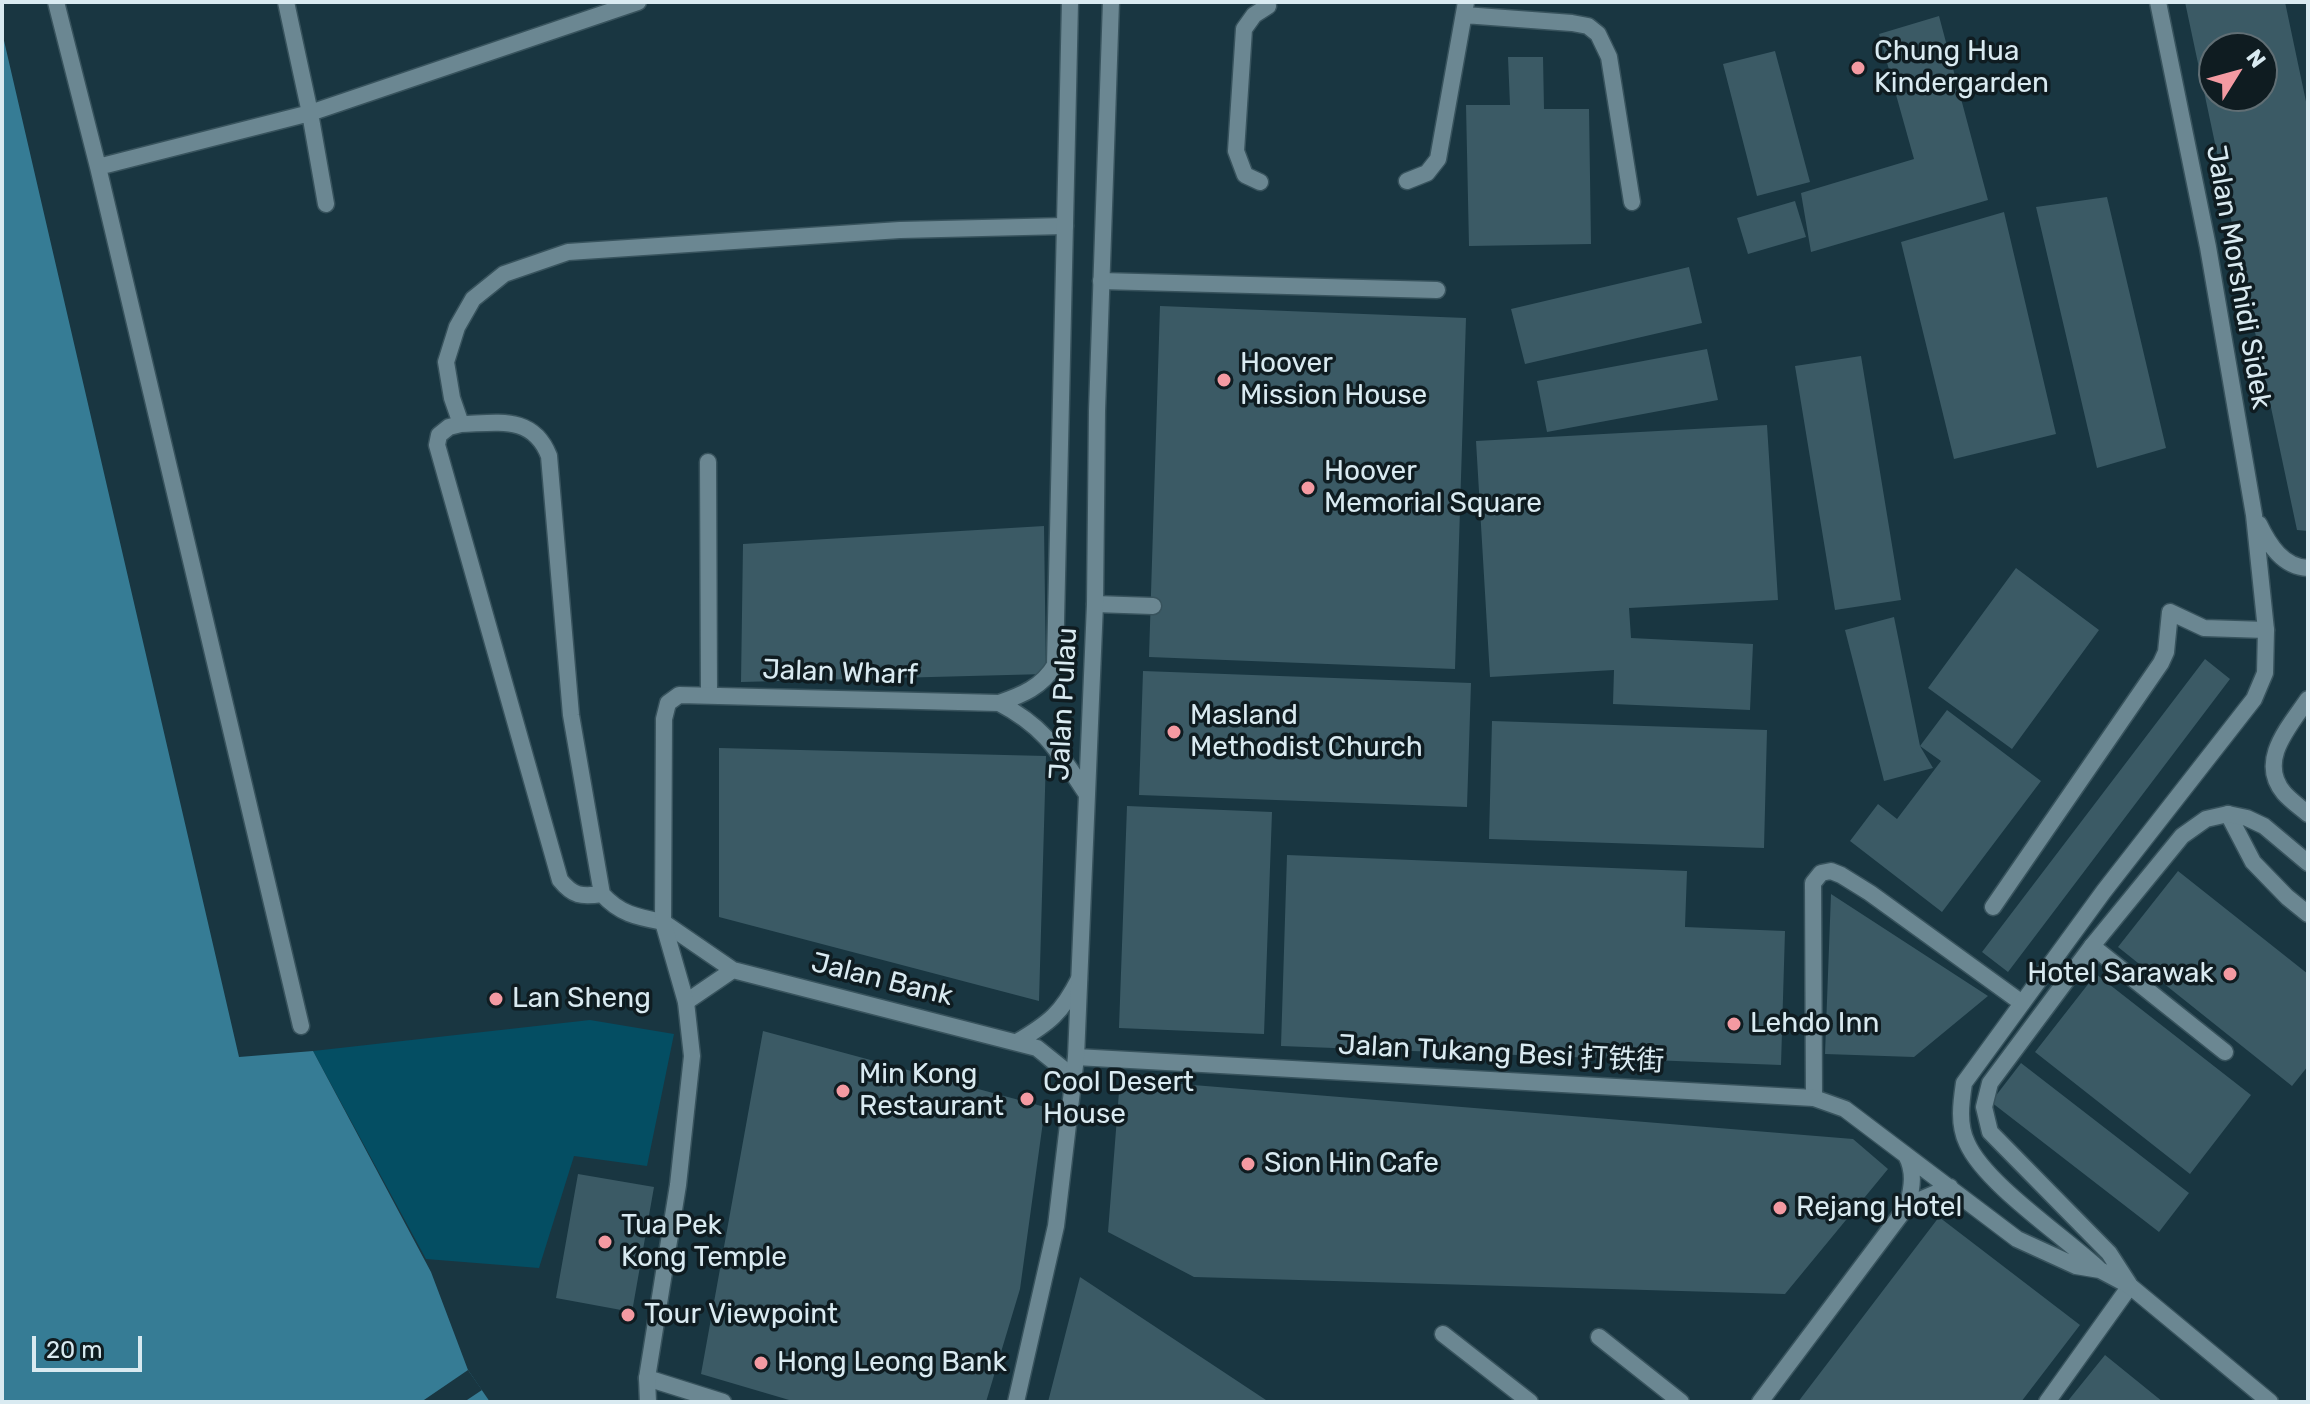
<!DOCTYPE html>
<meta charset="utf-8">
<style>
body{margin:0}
#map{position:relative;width:2310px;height:1404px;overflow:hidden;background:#193641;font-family:Rubik,sans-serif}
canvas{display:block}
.frame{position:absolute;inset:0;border:4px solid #d9eaf1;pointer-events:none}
.north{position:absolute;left:2198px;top:32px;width:80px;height:80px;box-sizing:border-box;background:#0f1c21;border:2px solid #606e74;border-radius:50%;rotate:53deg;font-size:22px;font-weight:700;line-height:32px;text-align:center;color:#d9eaf1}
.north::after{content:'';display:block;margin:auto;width:28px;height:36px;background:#f49aa2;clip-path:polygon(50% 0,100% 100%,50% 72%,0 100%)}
.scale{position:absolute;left:32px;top:1336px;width:110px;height:36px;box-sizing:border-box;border:4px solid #d9eaf1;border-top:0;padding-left:10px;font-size:24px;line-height:28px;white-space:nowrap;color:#d9eaf1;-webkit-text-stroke:6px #0f1c21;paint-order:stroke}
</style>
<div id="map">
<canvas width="2310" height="1404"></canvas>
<div class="frame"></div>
<div class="north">N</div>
<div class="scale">20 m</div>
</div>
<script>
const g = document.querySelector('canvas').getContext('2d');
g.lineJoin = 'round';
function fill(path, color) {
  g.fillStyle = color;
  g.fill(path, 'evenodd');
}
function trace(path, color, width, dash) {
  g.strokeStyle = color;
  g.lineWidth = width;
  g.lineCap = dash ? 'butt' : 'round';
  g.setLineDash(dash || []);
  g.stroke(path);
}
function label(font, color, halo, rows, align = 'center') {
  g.font = font + ' Rubik,"Noto Sans SC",sans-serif';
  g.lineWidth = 7;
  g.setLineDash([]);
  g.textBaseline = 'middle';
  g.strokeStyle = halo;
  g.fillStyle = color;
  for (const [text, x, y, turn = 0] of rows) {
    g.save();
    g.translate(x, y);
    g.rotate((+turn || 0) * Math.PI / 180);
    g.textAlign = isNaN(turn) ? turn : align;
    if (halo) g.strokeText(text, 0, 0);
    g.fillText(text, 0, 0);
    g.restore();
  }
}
fill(new Path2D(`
 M590 1020 674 1034 647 1166 574 1156 539 1268 426 1259 313 1051Z`), '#044e63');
fill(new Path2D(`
 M2 32 239 1057 313 1051 431 1272 468 1370 490 1402H2Z`), '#367c95');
fill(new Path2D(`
 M468 1370 482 1390 464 1402H421Z`), '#193641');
fill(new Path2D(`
 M2185 2H2285L2308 111V531L2297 530ZM2214 48H2262V96H2214Z
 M1939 16 1988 200 1811 252 1801 193 1914 159 1879 34Z
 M1775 51 1810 182 1757 196 1723 64Z
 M1508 57H1543L1544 109H1589L1591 244 1469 246 1466 105H1510Z
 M2107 197 2166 448 2097 468 2036 207Z
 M1795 201 1806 237 1748 254 1737 218Z
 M2004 212 2056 434 1954 459 1901 242Z
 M1689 267 1702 323 1525 364 1511 309Z
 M1160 306 1466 318 1455 669 1149 657Z
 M1707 349 1718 400 1547 432 1537 381Z
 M1861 356 1901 600 1835 610 1795 366Z
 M1767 425 1778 600 1629 608 1631 638 1753 644 1750 710 1613 704 1614 670 1490 677 1476 441Z
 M1044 526 1046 674 741 682 743 544Z
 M2016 568 2099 630 2012 749 1928 688Z
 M1894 617 1920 746 1933 768 1884 781 1845 630Z
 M2205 659 2230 679 2008 972 1982 952Z
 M1143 671 1471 683 1467 807 1139 795Z
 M1947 710 2041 781 1942 912 1850 841 1878 804 1897 819 1941 761 1920 746Z
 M1492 721 1767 730 1764 848 1489 839Z
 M719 748 1046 756 1039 1001 719 917Z
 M1127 806 1272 812 1264 1034 1119 1028Z
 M1287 855 1687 871 1685 927 1785 931 1781 1065 1281 1046Z
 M2178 871 2308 974V1066L2292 1086 2118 947Z
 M1831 894 1988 996 1914 1057 1825 1054Z
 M2096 974 2251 1095 2190 1174 2035 1052Z
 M763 1031 1045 1107 1020 1289 986 1402H796L701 1374Z
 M2021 1063 2189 1193 2159 1232 1991 1102Z
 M1120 1079 1853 1139 1888 1169 1785 1294 1194 1277 1108 1232Z
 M578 1174 654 1187 632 1312 556 1298Z
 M1939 1217 2080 1325 2021 1402H1798Z
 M1080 1277 1269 1402H1048Z
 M2105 1355 2163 1402H2067Z`), '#3b5a65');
const service = new Path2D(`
 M56 2 98 167 301 1026
 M286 2 310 113 326 204
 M1464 15 1572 23 1588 26 1598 34 1609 57 1632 202
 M98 167 310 113 638 2
 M1407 181 1427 173 1438 159 1466 2
 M1260 182 1245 175 1236 151 1244 29 1254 15 1268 6
 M1101 281 1437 290
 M461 424 449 427 439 435 437 445 560 880C573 896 581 897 602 894
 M708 462 709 695
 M1095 604 1153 606
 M2228 814 2253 862 2287 897 2308 914
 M1993 907 2161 663 2166 652 2170 612 2204 628 2266 630
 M663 922C637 917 620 914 602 894L571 715 549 456C533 415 499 423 461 424L452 398 446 362 457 327 473 299 504 274 568 252 900 230 1065 226
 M2092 946 2225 1052
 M1814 1098 1813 883 1821 873 1831 871 1841 875 1870 893 2022 1003
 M1443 1334 1530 1402
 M1599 1337 1681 1402
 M2047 1402 2130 1286`);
const minor = new Path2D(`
 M2259 524C2269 545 2283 567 2308 568
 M2308 699C2289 727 2257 761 2284 793 2291 801 2300 807 2308 814
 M663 922 733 970 1037 1048 1062 1068 1073 1084
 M686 1002 733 970
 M1017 1042C1049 1023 1062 1013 1079 979
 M1076 1057 1814 1098 1845 1109 2017 1239 2076 1266 2100 1270 2130 1286 2270 1402
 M1908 1205 1950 1187
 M2100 1270C2065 1237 1985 1184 1967 1143 1958 1124 1961 1103 1964 1083L2104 891 2254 699 2265 673 2266 630 2254 515 2208 247 2158 2
 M2129 1284 2109 1253 1990 1132 1984 1107 1990 1083 2092 946 2182 836 2206 819 2228 814 2247 818 2264 826 2308 863
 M647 1378 723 1402
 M1760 1402 1908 1205C1912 1187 1915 1172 1906 1155`);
const tertiary = new Path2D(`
 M999 703C1045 727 1058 751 1086 793
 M648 1402 647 1378 678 1185 692 1056 686 1002 663 922 664 719 668 703 679 695 999 703C1022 695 1042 687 1055 665L1070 2
 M1016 1402 1056 1226 1076 1057 1095 604 1097 411 1111 2`);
trace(service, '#38535d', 19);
trace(minor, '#38535d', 19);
trace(tertiary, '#38535d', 19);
trace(service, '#6b8792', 16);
trace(minor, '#6b8792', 16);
trace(tertiary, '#6b8792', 16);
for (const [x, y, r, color] of [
 [1858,68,8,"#f49aa2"],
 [1224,380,8,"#f49aa2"],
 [1308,488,8,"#f49aa2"],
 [1174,732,8,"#f49aa2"],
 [2230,974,8,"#f49aa2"],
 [496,999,8,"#f49aa2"],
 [1734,1024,8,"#f49aa2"],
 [843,1091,8,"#f49aa2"],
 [1027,1099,8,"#f49aa2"],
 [1248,1164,8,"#f49aa2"],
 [1780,1208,8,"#f49aa2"],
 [605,1242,8,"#f49aa2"],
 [628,1315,8,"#f49aa2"],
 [761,1363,8,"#f49aa2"]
]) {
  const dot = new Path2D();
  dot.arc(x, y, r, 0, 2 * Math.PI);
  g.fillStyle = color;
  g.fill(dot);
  trace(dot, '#0f1c21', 3);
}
label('28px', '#d9eaf1', '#0f1c21', [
 ["Chung Hua",1874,52],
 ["Kindergarden",1874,84],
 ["Hoover",1240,364],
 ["Mission House",1240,396],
 ["Hoover",1324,472],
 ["Memorial Square",1324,504],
 ["Masland",1190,716],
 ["Methodist Church",1190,748],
 ["Hotel Sarawak",2214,974,"right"],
 ["Lan Sheng",512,999],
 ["Lehdo Inn",1750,1024],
 ["Min Kong",859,1075],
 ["Restaurant",859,1107],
 ["Cool Desert",1043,1083],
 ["House",1043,1115],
 ["Sion Hin Cafe",1264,1164],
 ["Rejang Hotel",1796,1208],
 ["Tua Pek",621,1226],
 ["Kong Temple",621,1258],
 ["Tour Viewpoint",644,1315],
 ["Hong Leong Bank",777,1363]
], 'left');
label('28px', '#d9eaf1', '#0f1c21', [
 ["Jalan Morshidi Sidek",2238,277,80],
 ["Jalan Wharf",840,673,2],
 ["Jalan Pulau",1064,704,-87],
 ["Jalan Bank",882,980,14],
 ["Jalan Tukang Besi 打铁街",1501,1054,3]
]);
</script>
